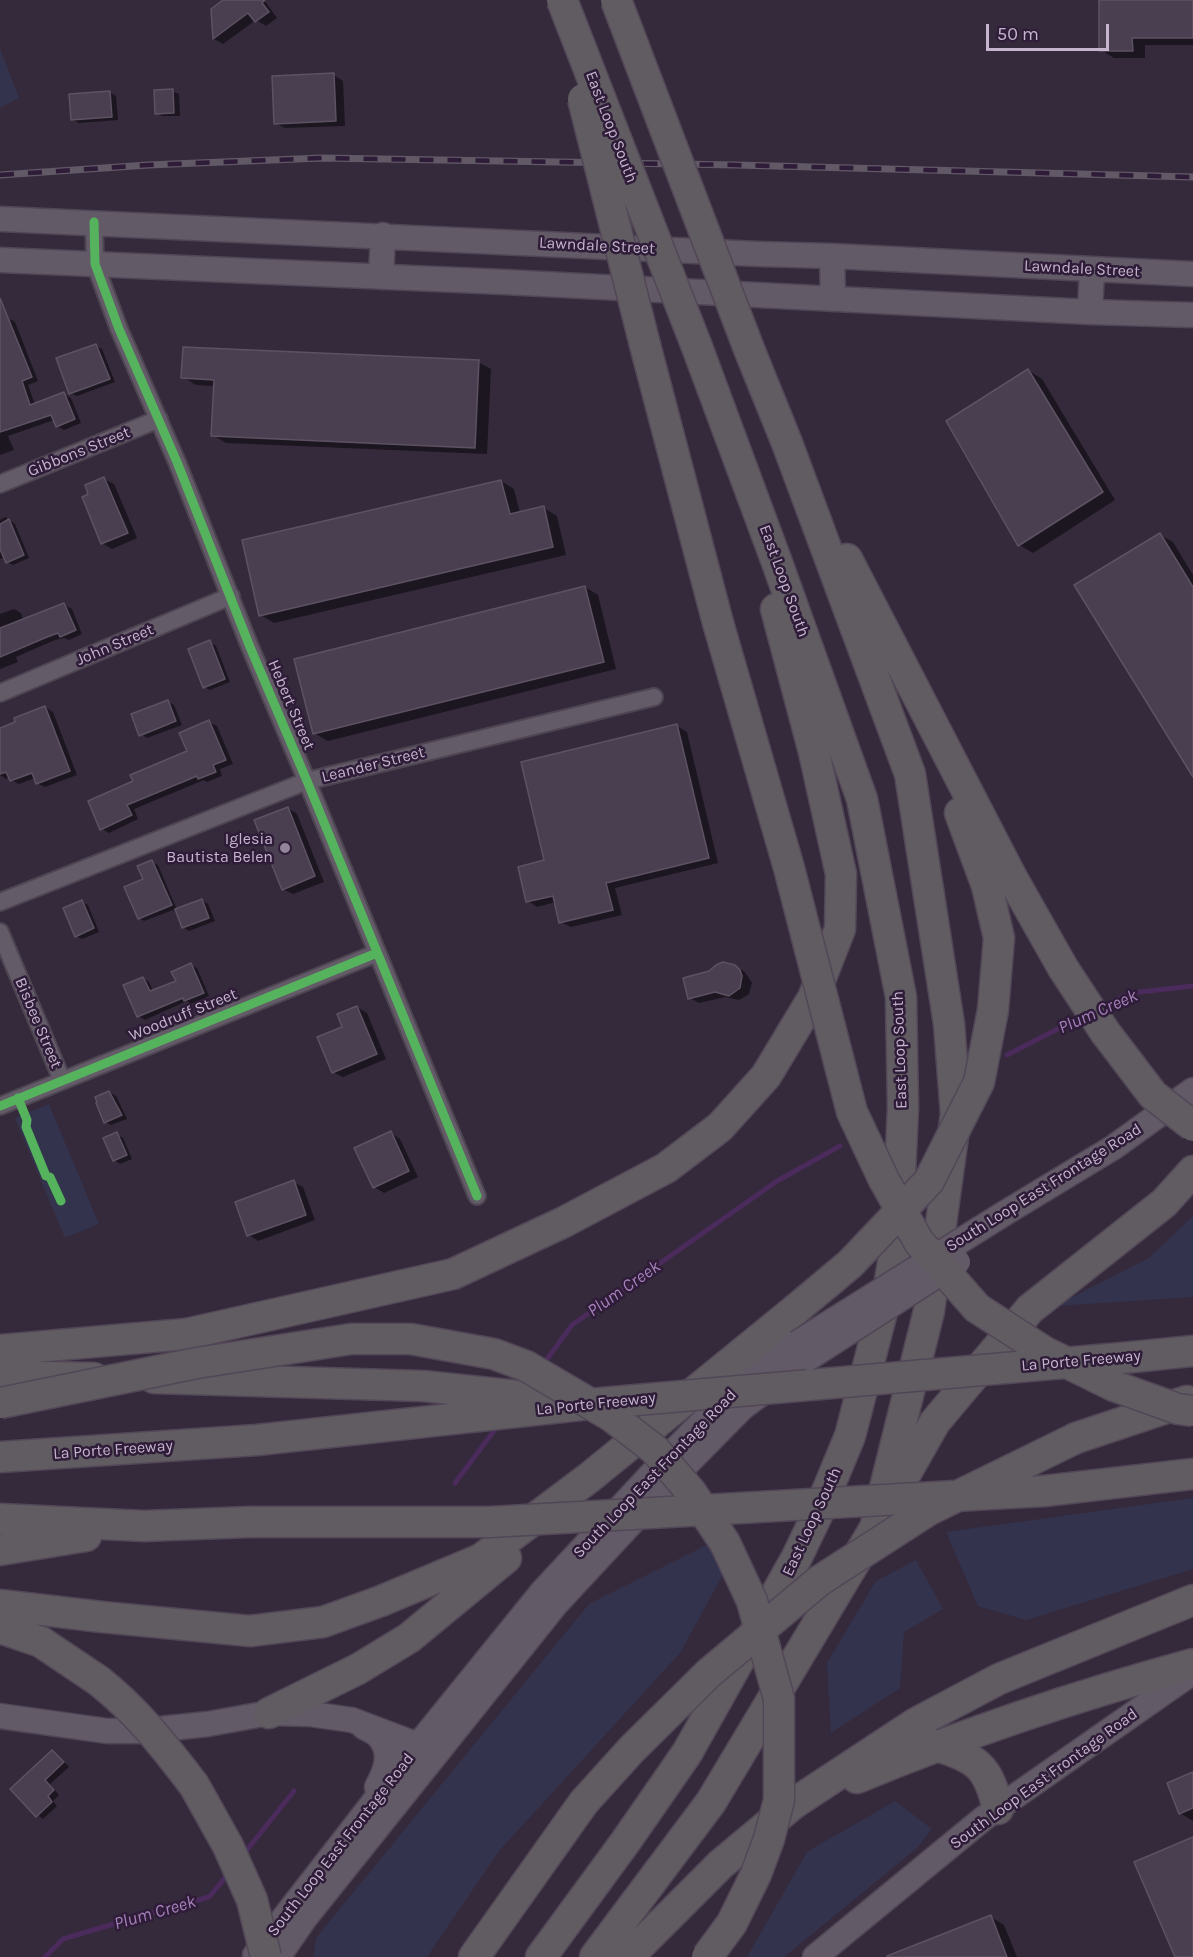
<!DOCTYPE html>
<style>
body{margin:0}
#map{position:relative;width:1193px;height:1957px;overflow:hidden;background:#352a3c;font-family:Karla,sans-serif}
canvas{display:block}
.scale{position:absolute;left:986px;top:24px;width:123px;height:27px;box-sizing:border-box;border:3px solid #c5b4cd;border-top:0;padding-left:8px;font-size:18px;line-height:21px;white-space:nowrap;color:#c5b4cd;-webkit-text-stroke:4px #2e1c38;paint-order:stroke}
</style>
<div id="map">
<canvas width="1193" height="1957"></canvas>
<div class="scale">50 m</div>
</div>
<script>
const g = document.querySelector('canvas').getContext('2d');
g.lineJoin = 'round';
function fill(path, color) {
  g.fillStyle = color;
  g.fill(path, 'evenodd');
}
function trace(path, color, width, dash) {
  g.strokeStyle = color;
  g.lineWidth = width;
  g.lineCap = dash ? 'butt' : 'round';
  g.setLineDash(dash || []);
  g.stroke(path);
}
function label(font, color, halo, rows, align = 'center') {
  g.font = font + ' Karla,sans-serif';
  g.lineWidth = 5;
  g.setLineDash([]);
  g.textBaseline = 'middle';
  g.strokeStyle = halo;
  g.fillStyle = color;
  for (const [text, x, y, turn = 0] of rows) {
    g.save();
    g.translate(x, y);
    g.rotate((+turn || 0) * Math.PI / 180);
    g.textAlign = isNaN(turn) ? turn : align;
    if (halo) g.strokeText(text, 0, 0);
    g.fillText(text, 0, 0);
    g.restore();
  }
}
fill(new Path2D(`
 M0 48 19 98 0 108Z
 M49 1104 99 1224 65 1238 15 1118Z
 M1193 1216V1297L1055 1306 1149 1258Z
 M1193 1498V1569L1026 1620 978 1606 946 1532Z
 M721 1538 727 1567 680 1653 499 1851 427 1957H314L316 1938 589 1604Z
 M916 1560 943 1609 904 1632 900 1688 831 1733 827 1663 876 1581Z
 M895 1801 932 1829 917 1848 784 1957H747L807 1852Z`), '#33334e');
fill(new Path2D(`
 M226 0H264L277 18 266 26 256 20 223 44 214 39 213 10Z
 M1101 0H1193V45H1145V58H1114L1101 50Z
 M334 75 343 81 345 126 285 128 275 123Z
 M172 91 179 94 180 116H162L156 113Z
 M109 92 116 96 118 120 79 123 73 120Z
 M8 318 15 322 38 381 28 385 35 405 63 394 71 398 81 423 64 430 57 426 54 420 8 436 14 450 0 455V321Z
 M96 346 102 349 115 382 77 396 70 393Z
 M478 362 491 369 487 454 226 443 213 435 215 386 196 385 183 377Z
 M1029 371 1042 379 1115 500 1033 553 1019 545 948 421Z
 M104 479 114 484 137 538 112 549 102 543Z
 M501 481 514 489 520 513 544 508 557 516 566 555 274 623 261 615Z
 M5 517 15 524 29 558 13 565 7 562 5 557 0 559V520Z
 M1160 535 1173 542 1193 575V768Z
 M585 587 598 595 616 669 328 741 314 733Z
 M64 605 72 609 82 634 69 640 64 638 55 640 16 657 18 662 0 669V614L14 609 21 613 23 619 26 621Z
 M210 642 216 646 230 682 210 690 204 687Z
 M168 702 174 705 182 725 147 738 141 734Z
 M45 707 53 712 77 775 45 787 37 783 35 778 19 784 11 780 10 777 6 779 0 775V730Z
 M209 722 217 726 233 764 220 769 222 776 207 782 204 780 134 809 138 819 109 833 101 828 135 782 189 752Z
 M677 726 687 732 718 863 615 888 622 915 571 927 561 922 556 902 537 907 528 901 546 861Z
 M288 808 297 814 324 882 293 894 283 889Z
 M152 862 158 865 177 910 202 900 208 904 215 921 189 931 183 927 176 909 144 921 139 918 144 880Z
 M82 902 88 905 99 932 82 939 76 936Z
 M191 965 197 968 209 996 191 1004 187 1001 145 1020 139 1016 125 986 143 978 149 982 153 991 178 982Z
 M735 966 745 972 752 983 749 994 739 1000 725 997 699 1003 690 998Z
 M357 1007 367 1013 386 1059 343 1077 333 1072 344 1028Z
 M109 1092 116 1096 127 1119 111 1125 105 1122Z
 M391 1133 400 1139 418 1177 384 1193 374 1187Z
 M117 1134 123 1138 132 1159 120 1164 114 1160Z
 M293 1182 303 1187 315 1220 258 1241 249 1235Z
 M52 1752 58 1755 69 1767 50 1784 59 1795 53 1801 57 1806 43 1819 37 1815 12 1789Z
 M1193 1774V1821L1180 1813Z
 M991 1917 1004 1925 1017 1957H890Z`), '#0007');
trace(new Path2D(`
 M1100 1008 1131 993 1193 986
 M1007 1055 1083 1016
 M542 1366 572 1325 777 1181 840 1146
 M455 1483 499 1424
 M242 1856 294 1791
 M45 1957 63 1939 110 1925 209 1897 229 1873`), '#4b2a5c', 5);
const building = new Path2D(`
 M223 0H265L262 3 269 12 255 22 248 13 213 39 211 9Z
 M1099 0H1193V38H1132L1133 51H1099Z
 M334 73 336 121 274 124 272 76Z
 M173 89 174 113 155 114 154 90Z
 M110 91 112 117 71 120 69 94Z
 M0 298 32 377 22 381 30 405 64 392 75 419 56 427 51 415 0 432Z
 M96 344 110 379 69 394 56 358Z
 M183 347 479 360 475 448 211 436 214 380 181 378Z
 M1028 369 1103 492 1018 546 946 421Z
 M104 477 128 533 101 544 82 497 88 494 85 485Z
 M501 480 510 514 544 506 553 547 259 616 242 540Z
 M9 519 24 555 6 563 0 549V524Z
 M1160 533 1193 587V777L1074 585Z
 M585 586 604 662 313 734 294 659Z
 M64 603 76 630 60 637 58 633 47 637 0 657V628Z
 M210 640 225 679 203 688 188 649Z
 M168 700 176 721 139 736 131 714Z
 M45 706 70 771 36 784 32 773 10 781 6 772 0 774V728L15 722 14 718Z
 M209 720 226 760 213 765 216 772 198 779 197 776 127 805 132 815 100 830 88 801 133 781 130 775 187 751 179 733Z
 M677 724 709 858 606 883 613 910 559 923 553 896 526 902 518 867 544 860 521 762Z
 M288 807 315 876 282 890 254 820Z
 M152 860 172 905 138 919 124 887 143 879 137 866Z
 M202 899 209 918 182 928 175 909Z
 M82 900 94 928 75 937 63 908Z
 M723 962 735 965 740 970 742 976 740 988 729 996 715 992 688 999 683 978 709 971 716 965Z
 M191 963 204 993 184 1001 183 998 137 1017 123 985 143 977 150 991 176 981 171 972Z
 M357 1006 377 1054 332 1073 317 1037 342 1027 337 1014Z
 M109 1091 122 1115 104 1123 96 1103 97 1102 95 1097Z
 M391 1131 409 1171 373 1188 354 1148Z
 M117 1132 127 1155 113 1161 103 1138Z
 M294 1180 306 1215 247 1236 235 1202Z
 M52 1750 64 1762 45 1780 54 1790 48 1796 52 1802 36 1817 10 1789Z
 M1193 1772V1808L1179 1814 1167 1783Z
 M1193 1837V1957H1175L1134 1862Z
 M991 1915 1007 1957H888L887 1956Z`);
fill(building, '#4a3f50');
trace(building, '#5d5263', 1.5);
const minor = new Path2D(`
 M94 222 95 264 119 329 177 462 250 647 307 781 477 1196
 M0 484 159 419
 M0 693 231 596
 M0 902 307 781 654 697
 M0 932 62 1080
 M0 1106 377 953`);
const secondary = new Path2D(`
 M0 219 759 254 832 256 1193 274
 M832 256 833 299
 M0 260 504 282 1090 312 1193 315
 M381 277 383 235
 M1090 312 1092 270
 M1005 1213 1114 1147 1193 1090
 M0 1716 107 1731H141L208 1724 269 1713 310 1714 352 1720 418 1745 431 1755
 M364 1727C369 1730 377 1733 380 1738 393 1754 385 1772 377 1787
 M255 1955 418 1745 542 1592 661 1464 730 1394 797 1343
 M278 1957 305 1918 556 1604 674 1477 742 1408 809 1358
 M815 1957 984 1818 1193 1672`);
const motorway = new Path2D(`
 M645 345 718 623
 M847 559 1011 876
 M960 813 987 886
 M0 1350 186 1334 453 1274 564 1222 666 1168 720 1127 766 1076 813 998 840 929 841 874 814 752 776 609
 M1133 1357 1193 1351
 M0 1376 94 1378
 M154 1378 423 1386 537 1398
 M1076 1438 1187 1401
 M0 1457 257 1440 590 1404
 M1044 1491 1193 1474
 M894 1494 935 1422 1030 1309 1164 1203 1193 1171
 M0 1519 144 1526 249 1522
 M0 1550 86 1536
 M0 1605 102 1617 250 1631 323 1622 381 1601 481 1559 590 1477 795 1310
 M0 1628 41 1642 99 1681
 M269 1713 358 1669 409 1638 506 1558
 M935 1745C977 1759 988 1765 998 1809
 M857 1778C966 1733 1079 1695 1193 1664
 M194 1785 228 1846 252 1900
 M474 1957 584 1802
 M541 1957 626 1841 687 1753 797 1557 818 1513 850 1436 890 1281 897 1238 903 1108 901 997 862 799 775 557 697 347
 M595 1957 711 1802 875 1528 929 1311 956 1114 949 1024 910 774 787 443 749 349
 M628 1957 721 1864 793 1804 916 1723 999 1679 1193 1600`);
trace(minor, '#4e4552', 20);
trace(secondary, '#4f4555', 27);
trace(motorway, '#524757', 33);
trace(minor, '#645b69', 16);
trace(secondary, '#635a67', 24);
trace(motorway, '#605c62', 30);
const rail = new Path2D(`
 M0 175 148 165 322 158 736 165 1193 177`);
trace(rail, '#625967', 7);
trace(rail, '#2e1c38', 4.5, [14]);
const secondaryBridge = new Path2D(`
 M797 1343 1005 1213
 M809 1358 958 1262`);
const motorwayBridge = new Path2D(`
 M562 0 697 347
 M616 0 749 349
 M583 99 645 345
 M718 623 789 868 852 1112 884 1180 919 1242 977 1308 1045 1352 1114 1386 1178 1409 1193 1411
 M1011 876 1063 968 1105 1032 1153 1095 1193 1126
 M795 1310 850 1264 929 1181 979 1082 993 1010 999 938 987 886
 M0 1403 197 1363 351 1339H411L494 1354 526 1366 611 1416 655 1450 691 1492 725 1543 752 1601 779 1699V1800L769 1839 756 1874 732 1923 707 1957
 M590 1404 1133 1357
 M249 1522H490L1044 1491
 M99 1681C139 1713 163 1745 194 1785
 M584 1802 632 1749 709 1673 819 1581 929 1510 1076 1438
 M252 1900 266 1957`);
trace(secondaryBridge, '#4f4555', 27, []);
trace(motorwayBridge, '#524757', 33, []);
trace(secondaryBridge, '#635a67', 24);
trace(motorwayBridge, '#605c62', 30);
trace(new Path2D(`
 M94 222 95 264 119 329 177 462 250 647 307 781 477 1196
 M18 1098 27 1120 26 1127 46 1176 50 1177 61 1201
 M0 1106 377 953`), '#56b35d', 9);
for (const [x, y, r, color] of [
 [285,848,6,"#93849a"]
]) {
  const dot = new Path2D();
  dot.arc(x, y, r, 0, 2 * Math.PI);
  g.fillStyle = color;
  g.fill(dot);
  trace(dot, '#2e1c38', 2);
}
label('16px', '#c5b4cd', '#2e1c38', [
 ["East Loop South",611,127,69],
 ["Lawndale Street",597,246,3],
 ["Lawndale Street",1082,269,3],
 ["Gibbons Street",79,452,-22],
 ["East Loop South",784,581,70],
 ["John Street",115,645,-23],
 ["Hebert Street",291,705,67],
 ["Leander Street",373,765,-14],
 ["Woodruff Street",183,1015,-22],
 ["Bisbee Street",38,1023,67],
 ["East Loop South",900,1050,-92],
 ["South Loop East Frontage Road",1044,1188,-32],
 ["La Porte Freeway",1081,1361,-5],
 ["La Porte Freeway",596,1404,-6],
 ["La Porte Freeway",113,1450,-4],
 ["South Loop East Frontage Road",655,1474,-46],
 ["East Loop South",812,1522,-65],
 ["South Loop East Frontage Road",1044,1779,-36],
 ["South Loop East Frontage Road",341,1845,-52]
]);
label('16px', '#c5b4cd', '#2e1c38', [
 ["Iglesia",273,839],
 ["Bautista Belen",273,857]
], 'right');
label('italic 18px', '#a680bb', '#2e1c38', [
 ["Plum Creek",1098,1012,-24],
 ["Plum Creek",624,1289,-35],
 ["Plum Creek",155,1913,-16]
]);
</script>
